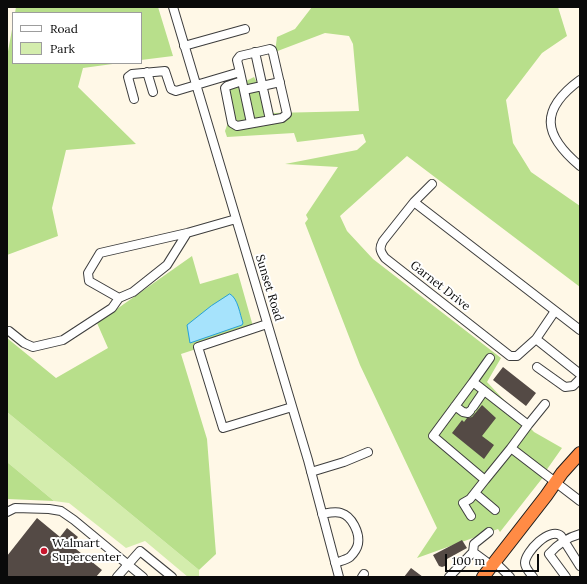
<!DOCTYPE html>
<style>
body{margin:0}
#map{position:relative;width:587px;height:584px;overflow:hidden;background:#fff8e7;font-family:Lora,serif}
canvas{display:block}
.frame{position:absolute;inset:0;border:8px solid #0a0a0a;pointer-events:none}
.legend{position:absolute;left:12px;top:12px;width:130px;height:52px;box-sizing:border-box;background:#fff;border:1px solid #9d9d9d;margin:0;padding:5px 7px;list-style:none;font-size:12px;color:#0a0a0a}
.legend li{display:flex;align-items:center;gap:8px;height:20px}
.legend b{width:20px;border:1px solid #9d9d9d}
.scale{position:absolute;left:445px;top:554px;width:94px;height:18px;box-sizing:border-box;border:2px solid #0a0a0a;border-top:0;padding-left:5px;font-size:12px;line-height:14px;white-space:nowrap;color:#0a0a0a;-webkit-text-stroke:3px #fff;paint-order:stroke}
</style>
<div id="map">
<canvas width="587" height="584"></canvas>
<div class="frame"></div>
<ul class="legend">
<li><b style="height:5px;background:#fff"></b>Road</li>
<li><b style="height:11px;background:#d4edad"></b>Park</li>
</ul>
<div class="scale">100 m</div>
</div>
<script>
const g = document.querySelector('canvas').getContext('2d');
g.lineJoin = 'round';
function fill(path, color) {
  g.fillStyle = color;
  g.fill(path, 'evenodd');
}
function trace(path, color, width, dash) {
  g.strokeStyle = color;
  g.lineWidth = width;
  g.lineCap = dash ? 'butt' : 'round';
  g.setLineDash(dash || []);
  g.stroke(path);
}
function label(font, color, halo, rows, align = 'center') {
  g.font = font + ' Lora,serif';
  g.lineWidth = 4;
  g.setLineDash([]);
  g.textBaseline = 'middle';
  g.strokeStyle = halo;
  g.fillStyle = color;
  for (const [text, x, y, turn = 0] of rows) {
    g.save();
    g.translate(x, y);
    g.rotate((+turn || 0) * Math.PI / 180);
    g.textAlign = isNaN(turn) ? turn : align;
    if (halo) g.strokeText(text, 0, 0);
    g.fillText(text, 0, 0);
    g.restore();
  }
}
fill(new Path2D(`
 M7 412 199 570V577H188L145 541 126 548 69 503 54 501 7 462Z`), '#d4edad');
fill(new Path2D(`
 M16 7H158L173 56 141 60V13H15Z
 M312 7H558L567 36 542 53 506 100 513 143 531 172 580 206V287L407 156 340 216 347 231 373 259 501 358 487 382 534 432 562 448 543 475 544 476 500 532 498 529 417 558 437 528 360 365 305 223 308 219 306 215 338 167 285 164 357 150 366 142 363 134 297 142 294 133 227 137 225 131 231 114 222 93 254 77 273 113 359 111 353 44 349 36 325 33 275 52 277 37 295 29Z
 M13 24V63H120L83 68 78 87 136 144 66 150 52 208 58 236 7 255V57Z
 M192 256 200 284 238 273 254 330 181 354 207 439 216 554 199 570 7 412V338L56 378 108 348 97 323Z
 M7 462 54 501 7 499Z`), '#b8df8b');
const water = new Path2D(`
 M230 294C238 298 240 315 243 323L242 325 190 343 187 325 211 306Z`);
fill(water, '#a6e3fc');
trace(water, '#26a1da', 1);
fill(new Path2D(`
 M503 367 536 393 526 406 493 380Z
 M482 405 496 418 482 436 494 445 484 459 452 433 462 420 464 422 467 418 472 417Z
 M37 518 60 537 67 528 78 537 71 545 102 570 96 577H7V556Z
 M462 540 467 548 447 559 445 566 442 567 439 566 433 555Z
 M411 568 423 577H404Z`), '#544a45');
const minor = new Path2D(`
 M173 7 308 460 339 577
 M184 46 245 29
 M255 52 270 120
 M147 72 153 92
 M580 80C539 110 543 135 580 166
 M242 81 251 123
 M244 90 280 82
 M134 99 128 77 132 74 165 71 171 89 176 91 240 72 237 60 240 56 270 49 272 50 273 53 287 114 282 118 237 126 232 123 225 88 227 86 242 81 240 72
 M432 184 414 202 383 241C379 248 380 251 385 258L510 356H517L536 339 555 311
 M414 202 580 330
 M187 233 167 265 133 292 119 298 89 281 88 273 100 253 187 233 236 219
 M267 324 198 347 223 428 292 407
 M9 331 24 343 33 347 63 340 112 308 119 298
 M536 339 580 374
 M537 367 565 387 573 386 580 379
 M473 382 490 358
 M455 406 463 412 468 413 470 411
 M473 407 484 391
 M528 425 545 404
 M511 448 528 425 473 382 433 436 485 480 511 448 580 501
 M311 472 344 462 368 452
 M475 493 495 510
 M7 512 15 508 49 509 61 511 74 520 143 577
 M322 514C328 513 335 511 341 513 352 516 360 533 358 544 357 549 353 554 350 557 346 560 340 561 335 563
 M471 516 463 503 470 499 485 480
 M473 552 492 566
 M495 562 510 577
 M117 577 140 551 172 577
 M362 577 364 574
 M449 577 473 552 474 544 489 532
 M533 577C530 573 525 568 525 563 525 552 550 526 561 536L580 566
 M566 577 549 554C557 545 569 537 580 534`);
const highway = new Path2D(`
 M483 577 546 496 562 473 580 453`);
trace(minor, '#3d3d3d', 10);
trace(highway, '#1b1b1b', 14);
trace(minor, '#fff', 8);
trace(highway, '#ff8b45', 12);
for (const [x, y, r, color] of [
 [44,551,4,"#c6162d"]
]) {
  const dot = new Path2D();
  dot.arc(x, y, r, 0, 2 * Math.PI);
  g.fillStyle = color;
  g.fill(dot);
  trace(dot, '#fff', 1.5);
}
label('12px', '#0a0a0a', '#fff', [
 ["Garnet Drive",440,286,38],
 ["Sunset Road",269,288,73]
]);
label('12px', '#0a0a0a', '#fff', [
 ["Walmart",52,544],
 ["Supercenter",52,558]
], 'left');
</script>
